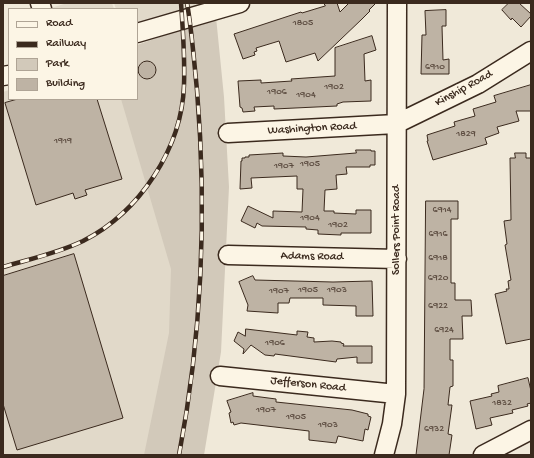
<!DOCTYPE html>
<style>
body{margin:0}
#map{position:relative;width:534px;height:458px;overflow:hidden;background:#f0e9d9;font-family:"Gochi Hand",sans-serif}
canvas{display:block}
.frame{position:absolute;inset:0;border:4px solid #3b2a1e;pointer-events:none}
.legend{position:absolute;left:8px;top:8px;width:130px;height:92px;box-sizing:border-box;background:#fcf5e5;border:1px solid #afa495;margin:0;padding:5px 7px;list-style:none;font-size:12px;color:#3b2a1e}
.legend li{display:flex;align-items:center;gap:8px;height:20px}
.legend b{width:20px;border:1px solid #afa495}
</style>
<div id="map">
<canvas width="534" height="458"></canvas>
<div class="frame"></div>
<ul class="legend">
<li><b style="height:5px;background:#fcf5e5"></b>Road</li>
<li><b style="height:5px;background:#3b2a1e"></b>Railway</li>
<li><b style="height:11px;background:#d2c9ba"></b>Park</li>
<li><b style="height:11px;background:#beb3a4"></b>Building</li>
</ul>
</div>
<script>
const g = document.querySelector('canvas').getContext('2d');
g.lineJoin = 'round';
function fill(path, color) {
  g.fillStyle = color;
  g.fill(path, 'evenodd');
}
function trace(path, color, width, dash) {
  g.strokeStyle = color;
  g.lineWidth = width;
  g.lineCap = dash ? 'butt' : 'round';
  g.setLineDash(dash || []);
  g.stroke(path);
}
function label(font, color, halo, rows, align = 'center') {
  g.font = font + ' "Gochi Hand",sans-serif';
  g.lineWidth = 4;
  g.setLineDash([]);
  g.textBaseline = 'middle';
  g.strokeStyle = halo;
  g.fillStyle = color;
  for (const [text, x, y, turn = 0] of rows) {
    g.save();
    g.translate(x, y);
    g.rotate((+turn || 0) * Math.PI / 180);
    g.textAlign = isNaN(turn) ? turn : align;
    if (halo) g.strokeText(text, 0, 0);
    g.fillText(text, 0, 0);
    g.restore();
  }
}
fill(new Path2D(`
 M67 3H112L114 9H48Z
 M114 3H210L137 25V9H116Z
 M9 90V99H137L187 193 160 455H3V92Z`), '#e1d9c9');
fill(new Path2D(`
 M216 17 224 97 229 187 221 352 204 455H144L169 333 171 269 121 99H137V45Z`), '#d2c9ba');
const building = new Path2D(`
 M324 3H337L340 12 349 3H376L369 10 370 11 362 19 318 61 315 53 286 62 279 41 256 48 257 51 254 52 255 55 243 59 234 34 301 12 302 13 325 6Z
 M509 3H519L531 14V16L521 27 512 18 511 20 502 10Z
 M446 10V26H442L443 60 449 59V74H421L422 35H426L425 11Z
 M372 36 376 50 364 54 365 81 371 80V101L343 102 337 104V106L274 109V106L254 107 255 111 243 112 242 108 240 107 238 81 261 80V83L292 81 291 79 335 76V48Z
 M138 70a9 9 0 1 1 18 0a9 9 0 1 1-18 0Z
 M531 85V111H516L519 121 497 127 499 133 485 138 487 144 433 160 427 141H428L427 135 455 126 454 122 475 116 473 109 496 102 494 96Z
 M18 99H97L122 179 85 190 87 195 75 199 73 193 36 205 5 103Z
 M356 150H371V151H375V165H370V167H346L347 174 336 175 337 189 325 190 324 211H334V213L356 214V210H371V233H341V235L318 234V230L306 229V227L262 226 257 223 255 228 241 221 248 206 273 218V211L302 212 303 189H297V176L251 178 252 188 240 189 241 161H242V158H245V157H249V155L283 153V156L306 157 356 153Z
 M515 153H526V158H531V339L506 344 495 294 507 291 506 289H509L508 281 511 280 505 245 507 244 504 221 511 220 510 158H515Z
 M426 201H458V219H451V283H455V300H471L472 316H462L463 339H450V360H453V386L450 387 448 405H452L448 434 452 435 449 455H416L424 389Z
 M74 254 123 418 17 450 3 404V276Z
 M253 276 255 280 333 282 372 281 373 316H356V306L323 305V298H290L289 303H278V313L247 311 248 305 239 282Z
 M246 329 297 335V331L308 332 307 337 314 338V342L332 341 341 342V343L344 344 343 346H372V363H357V357L337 359 336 362 275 354 274 356 265 355 251 345 243 354 244 349 234 341 238 332 245 336Z
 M528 378 531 391V403L527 404 528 406 512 410 513 413 490 418 492 425 476 429 470 401 492 396 491 394 499 392 498 386Z
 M253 393V396L276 399V402L352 410 368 414V416L371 417 368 430 365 429 363 441 338 436 336 443 309 440V431L241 423 234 425 233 422 231 423 229 413 231 412 227 401Z`);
fill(building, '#beb3a4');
trace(building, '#3b2a1e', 1);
const minor = new Path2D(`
 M40 3 42 9
 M137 33 240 3
 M3 76 9 75
 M228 133 396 124 478 84 531 51
 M228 255 397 259
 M220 376 396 394
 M384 455 392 424 396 394 397 3
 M483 455 531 430`);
trace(minor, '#3b2a1e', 21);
trace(minor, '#fcf5e5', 18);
const rail = new Path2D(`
 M3 267C30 259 58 253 83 241 140 212 182 148 184 85 185 58 183 30 181 3
 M179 455C202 335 207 212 197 90 194 61 192 32 187 3`);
trace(rail, '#3b2a1e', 4.5);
trace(rail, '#fcf5e5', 3, [9]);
label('10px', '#5c4c40', null, [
 ["1805",303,23],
 ["6910",435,67],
 ["1902",334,87],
 ["1906",277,92],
 ["1904",306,95],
 ["1829",466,134],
 ["1919",63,141],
 ["1905",310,164],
 ["1907",284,166],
 ["6914",442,210],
 ["1904",310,218],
 ["1902",338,225],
 ["6916",438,234],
 ["6918",438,258],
 ["6920",438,278],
 ["1905",308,290],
 ["1903",337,290],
 ["1907",279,291],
 ["6922",438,306],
 ["6924",444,330],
 ["1906",275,343],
 ["1832",502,403],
 ["1907",266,410],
 ["1905",296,417],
 ["1903",328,425],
 ["6932",434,429]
]);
label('12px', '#3b2a1e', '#fcf5e5', [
 ["Kinship Road",464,89,-29],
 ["Washington Road",312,129,-3],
 ["Sollers Point Road",397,230,-90],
 ["Adams Road",312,257,1],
 ["Jefferson Road",308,385,6]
]);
</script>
